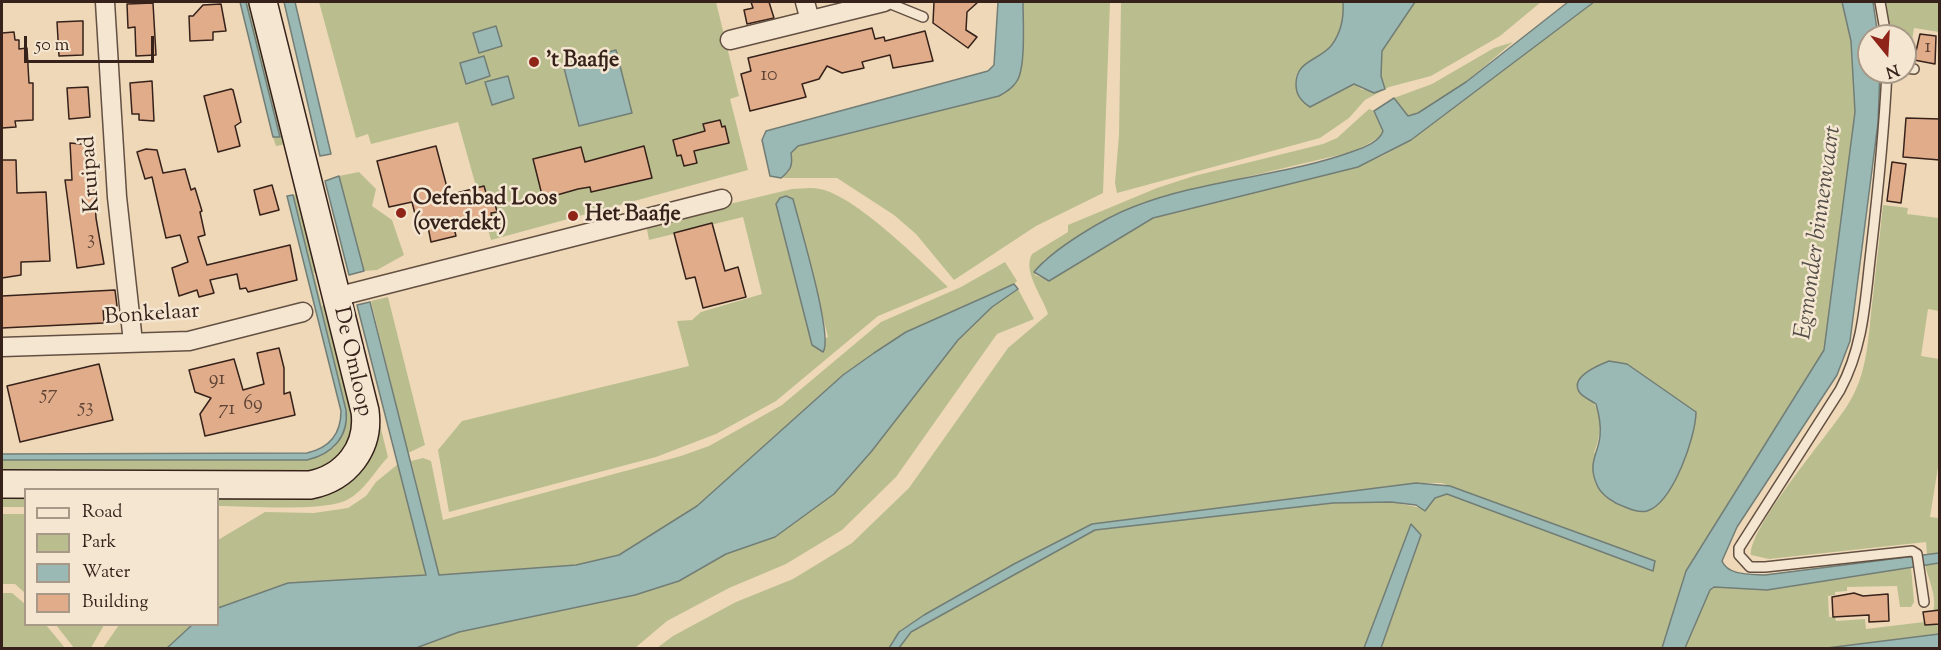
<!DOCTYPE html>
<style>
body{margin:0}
#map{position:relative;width:1941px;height:650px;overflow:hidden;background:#eed8b8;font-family:"Sorts Mill Goudy",serif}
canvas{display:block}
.frame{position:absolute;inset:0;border:3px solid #36221a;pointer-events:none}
.legend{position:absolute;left:24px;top:488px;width:195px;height:138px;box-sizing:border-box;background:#f4e6d1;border:2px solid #a89888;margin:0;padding:8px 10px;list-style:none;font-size:18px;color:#36221a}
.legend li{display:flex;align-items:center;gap:12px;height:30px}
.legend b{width:30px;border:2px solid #a89888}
.north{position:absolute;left:1857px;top:24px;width:60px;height:60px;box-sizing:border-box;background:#f4e6d1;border:2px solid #a89888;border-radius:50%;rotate:162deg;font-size:16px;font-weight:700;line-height:24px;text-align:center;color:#36221a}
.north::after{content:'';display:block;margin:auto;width:21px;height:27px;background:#8f2418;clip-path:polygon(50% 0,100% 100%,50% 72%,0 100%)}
.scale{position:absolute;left:24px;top:36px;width:130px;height:27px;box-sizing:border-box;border:3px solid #36221a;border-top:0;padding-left:8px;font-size:18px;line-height:21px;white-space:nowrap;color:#36221a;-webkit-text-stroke:4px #f4e6d1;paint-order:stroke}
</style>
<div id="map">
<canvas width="1941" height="650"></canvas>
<div class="frame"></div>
<ul class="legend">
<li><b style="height:8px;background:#f4e6d1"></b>Road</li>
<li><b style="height:16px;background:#babe8e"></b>Park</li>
<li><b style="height:16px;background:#9ab9b4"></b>Water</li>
<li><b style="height:16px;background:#e0ac8a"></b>Building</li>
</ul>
<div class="north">N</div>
<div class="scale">50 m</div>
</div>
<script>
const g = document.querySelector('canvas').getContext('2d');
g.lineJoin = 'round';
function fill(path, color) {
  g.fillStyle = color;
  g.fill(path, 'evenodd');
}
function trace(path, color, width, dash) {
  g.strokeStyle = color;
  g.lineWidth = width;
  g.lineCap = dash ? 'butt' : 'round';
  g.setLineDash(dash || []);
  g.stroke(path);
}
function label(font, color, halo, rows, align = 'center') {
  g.font = font + ' "Sorts Mill Goudy",serif';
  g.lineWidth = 5;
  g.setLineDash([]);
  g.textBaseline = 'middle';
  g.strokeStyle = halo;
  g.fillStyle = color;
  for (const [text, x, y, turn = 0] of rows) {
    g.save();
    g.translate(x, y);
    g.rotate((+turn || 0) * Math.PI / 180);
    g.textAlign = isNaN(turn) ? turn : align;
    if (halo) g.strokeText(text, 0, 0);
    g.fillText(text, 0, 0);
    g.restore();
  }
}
fill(new Path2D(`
 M246 2H253L286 144 276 146 273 137 280 136Z
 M319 2H716L739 96 730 99 748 170 491 240 458 122 371 144 368 134 356 138Z
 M1023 2H1110L1103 193 1036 226 954 280 916 234 894 215 837 178H781L789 172 791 153 798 146 999 96C1030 78 1022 32 1023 2Z
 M1121 2H1343C1344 17 1341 34 1331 46 1312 69 1282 62 1303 102L1319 103 1354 84 1363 90 1384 84 1381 76 1382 51 1415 2H1541L1500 36 1431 76 1389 87 1365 100 1349 118 1320 138 1117 193 1115 183 1119 135Z
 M1594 2H1842L1851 41 1855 112 1824 350 1686 571 1662 648H1381L1421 535 1411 525 1364 648H899L911 632 1095 530 1333 503 1391 502 1427 509 1435 498 1447 494 1653 571 1442 483H1429L1092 524 1014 564 924 615 893 640 889 648H657L673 636 736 602 793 579 852 543 909 488 1008 348 1048 314C1043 297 1022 271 1032 254L1068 232V225L1157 188 1194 176 1323 144 1337 138 1369 109 1374 111 1383 130 1381 136 1356 151 1170 195 1133 207 1105 220 1044 260 1035 275 1050 281 1153 218 1358 167 1382 156 1411 140ZM1627 364 1696 412 1594 453C1601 435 1605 412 1588 397Z
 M1884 2H1939V32L1914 28 1909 60 1905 59V36H1892Z
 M1513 42 1466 82 1418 113 1408 116 1394 98 1432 84 1494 48Z
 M359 172 376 189 372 206 392 220 404 255 377 270 364 271 339 176Z
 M792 189C801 189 811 187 820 189 854 195 922 262 948 287L878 316 776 401 716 434 656 457 449 512 438 450 462 421 689 366 677 321 692 320 701 312 762 294 743 217 649 240 646 224ZM793 199 828 337 812 345 776 204Z
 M303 192 319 271 314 273 322 306 327 305C338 342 374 429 339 459 331 465 319 469 310 474H2V460H307L334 448 346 410 293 195Z
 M1883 205 1908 208 1907 214 1939 218V311L1928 309 1921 356 1939 359V461L1930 517 1939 518V553L1927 555 1926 542 1769 559 1751 555C1748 528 1830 433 1847 406 1869 373 1868 334 1873 296 1876 266 1880 235 1883 205Z
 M1005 262 1017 281 1014 284 906 332 874 353 843 375 697 507 619 555 575 565 439 575 411 461 423 458 431 461 443 520 681 456 709 446 782 405 881 322 961 287Z
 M1018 289 1034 319 997 334 896 477 842 530 786 564 729 588 667 621 635 648H416L459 632 679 581 726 554 775 537 834 494 871 452 958 340 991 307Z
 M388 297 425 445 408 453 371 301Z
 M351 309 388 457C375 471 364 491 347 500 322 512 247 506 218 506V493L353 470Z
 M398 464 426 575 288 583 218 608V540L265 512 314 513 348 508 366 496 376 482Z
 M2 494H25V507H2Z
 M2 514H25V593L15 584H2Z
 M1939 563V634L1827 648H1685L1710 590 1714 587 1767 590 1911 567 1914 602 1911 607H1900L1897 586 1847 587V591L1835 592V595L1828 596 1829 617H1835L1836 621 1865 619 1866 629 1924 622 1931 619C1939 600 1930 584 1925 565Z
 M2 593H12L25 604 26 624 46 625 65 648H2Z
 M56 625H104L91 648H74Z
 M119 625H192L167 648H103Z`), '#babe8e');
const water = new Path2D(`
 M240 2H246L280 137H273Z
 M284 2H295L331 154 320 156Z
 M998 2H1023C1023 19 1026 67 1017 81 1013 88 1006 92 999 96L798 146 791 153C793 165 791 170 781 178L770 176 762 140 766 131 988 71 994 65Z
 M1343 2H1415L1382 51 1381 76 1385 89 1374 93 1354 84 1310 107C1302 102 1296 95 1296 85 1295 61 1318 61 1331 46 1341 33 1344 17 1343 2Z
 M1568 2H1594L1411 140 1358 167 1153 218 1049 281 1034 272C1053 249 1104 218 1133 207 1204 179 1283 177 1354 151 1364 148 1380 141 1383 131L1374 111 1394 98 1408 116 1418 113 1466 82Z
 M1842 2H1873L1878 36H1869V72H1880L1878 123 1850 341 1837 375 1737 527 1722 561C1728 576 1751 574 1765 575L1939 553V563L1767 590 1714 587 1710 590 1685 648H1662L1686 571 1824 350 1855 112 1851 41Z
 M496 26 502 46 479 53 473 33Z
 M616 50 632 113 579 126 563 64Z
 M484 56 490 76 466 84 460 63Z
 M508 76 514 98 492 105 485 82Z
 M339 176 364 271 349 275 325 181Z
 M293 195 346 410C349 436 333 454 307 460H2V454L307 453C329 448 341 434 341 411L287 196Z
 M786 196 793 199C799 223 834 338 823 352L812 345 776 204 780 198Z
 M1014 284 1018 289 992 307 958 340 871 452 834 494 775 537 726 554 679 581 635 595 459 632 416 648H167L192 625 218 624V608L288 583 426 575 357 305 370 302 439 575 576 565 619 555 697 506 843 375 874 353 906 332Z
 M1609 361 1627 364 1696 412C1696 436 1673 503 1647 511 1640 513 1632 510 1625 507 1615 504 1601 495 1597 485 1587 463 1598 455 1600 436 1601 426 1599 414 1596 404 1592 401 1583 397 1580 393 1568 377 1599 365 1609 361Z
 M1416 483 1450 486 1655 561 1653 571 1447 494 1435 498 1425 511 1416 505 1391 502 1333 503 1095 530 911 632 899 648H889L899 632 924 615 1014 564 1092 524Z
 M1411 524 1421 535 1381 648H1364Z
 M1939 634V648H1827Z`);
fill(water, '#9ab9b4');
trace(water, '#727d76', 1.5);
const building = new Path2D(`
 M751 2H769L774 18 747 24 744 10 753 8Z
 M934 2H978L967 12 966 30 977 37 968 48 933 23Z
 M153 3 156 55 136 56 135 27 128 28 127 4Z
 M221 4 226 31 213 32V40L190 41 189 16H193L203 5Z
 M80 21H83V55L59 56 57 22Z
 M872 28 875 39 884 37 885 41 925 31 933 61 893 68 890 55 862 62 864 68 842 73 827 66 819 79 802 84 806 97 750 111 741 74 751 71 748 58Z
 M14 32 15 40H19V49L27 48 29 83H33V120L15 121 16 127 2 128V33Z
 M1920 34 1936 36 1935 64 1914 60Z
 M152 81 154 121 139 120V114H132L130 83Z
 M88 87 90 117 69 119 67 88Z
 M231 89 233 90 241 122 235 126 240 146 218 152 204 96Z
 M1906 118 1940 119V160L1903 157Z
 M720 120 722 127 725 126 729 143 694 151 697 163 684 166 681 155 677 156 673 140 705 131 703 124Z
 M70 143 92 145 96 218 104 264 77 268 65 180H72Z
 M436 146 449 195 484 186 487 196 493 195 497 212 491 213 492 218 454 228 456 236 431 242 428 227 419 230 412 202 389 207 377 161Z
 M644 146 652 178 591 192 590 187 578 189 543 199 533 159 581 147 585 162Z
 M146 149 157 150 163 173 185 169 191 190 195 188 202 211 200 212 205 235 198 237 207 265 290 245 297 280 248 292 246 288 240 289 237 274 210 280 214 293 199 297 197 290 179 296 172 268 188 262 180 235 166 238 152 177 145 179 137 152Z
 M2 160H16L17 193 46 192 50 261 21 262V275L2 278Z
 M1892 162 1906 164 1901 203 1887 201Z
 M272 185 279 210 260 215 254 190Z
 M712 223 725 271 738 267 746 297 703 308 695 277 686 279 674 233Z
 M115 290 117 306 103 307 104 323 2 328V296Z
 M279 348 284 368V394L290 392 295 415 205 436 200 414 211 398 195 392 189 370 234 359 243 390 264 384 257 353Z
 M99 364 113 420 20 442 7 386Z
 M1854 593 1863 596 1888 594 1889 621 1869 622V615L1833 617 1832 597Z
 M1940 610V624L1925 625 1923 612Z`);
fill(building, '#e0ac8a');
trace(building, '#36221a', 1.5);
const lane = new Path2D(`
 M886 2 923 17
 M1880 2 1886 36
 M1905 68 1914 69
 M1887 72C1884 132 1878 191 1871 251 1865 301 1864 345 1840 390L1739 548V555L1750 567H1765L1912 551 1917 554 1924 602`);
const street = new Path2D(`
 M105 2 117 197 133 342
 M805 2 810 20
 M730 40 884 2
 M336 297 722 199
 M2 347 189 341 303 312`);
const secondary = new Path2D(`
 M2 484 310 485C346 478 370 448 365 411L263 2`);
trace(lane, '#645042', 12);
trace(street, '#645042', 21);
trace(secondary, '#36221a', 30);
trace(lane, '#f4e6d1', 9);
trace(street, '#f4e6d1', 18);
trace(secondary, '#f4e6d1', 27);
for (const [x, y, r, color] of [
 [534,62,6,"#8f2418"],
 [401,213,6,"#8f2418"],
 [573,216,6,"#8f2418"]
]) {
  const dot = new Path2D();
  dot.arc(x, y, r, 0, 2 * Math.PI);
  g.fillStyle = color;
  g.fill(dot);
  trace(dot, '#f4e6d1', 2);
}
label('20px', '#604436', null, [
 ["1",1928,49],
 ["10",769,77],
 ["3",91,241],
 ["91",217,381],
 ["57",49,396],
 ["69",253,406],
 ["53",86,409],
 ["71",227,411]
]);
label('bold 22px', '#36221a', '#f4e6d1', [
 ["'t Baafje",546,62],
 ["Oefenbad Loos",413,200],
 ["(overdekt)",413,225],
 ["Het Baafje",585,216]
], 'left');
label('22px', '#36221a', '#f4e6d1', [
 ["Kruipad",92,174,-94],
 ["Bonkelaar",152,316,-4],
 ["De Omloop",351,362,77]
]);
label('italic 24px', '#544f48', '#f4e6d1', [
 ["Egmonder binnenvaart",1820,233,-82]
]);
</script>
